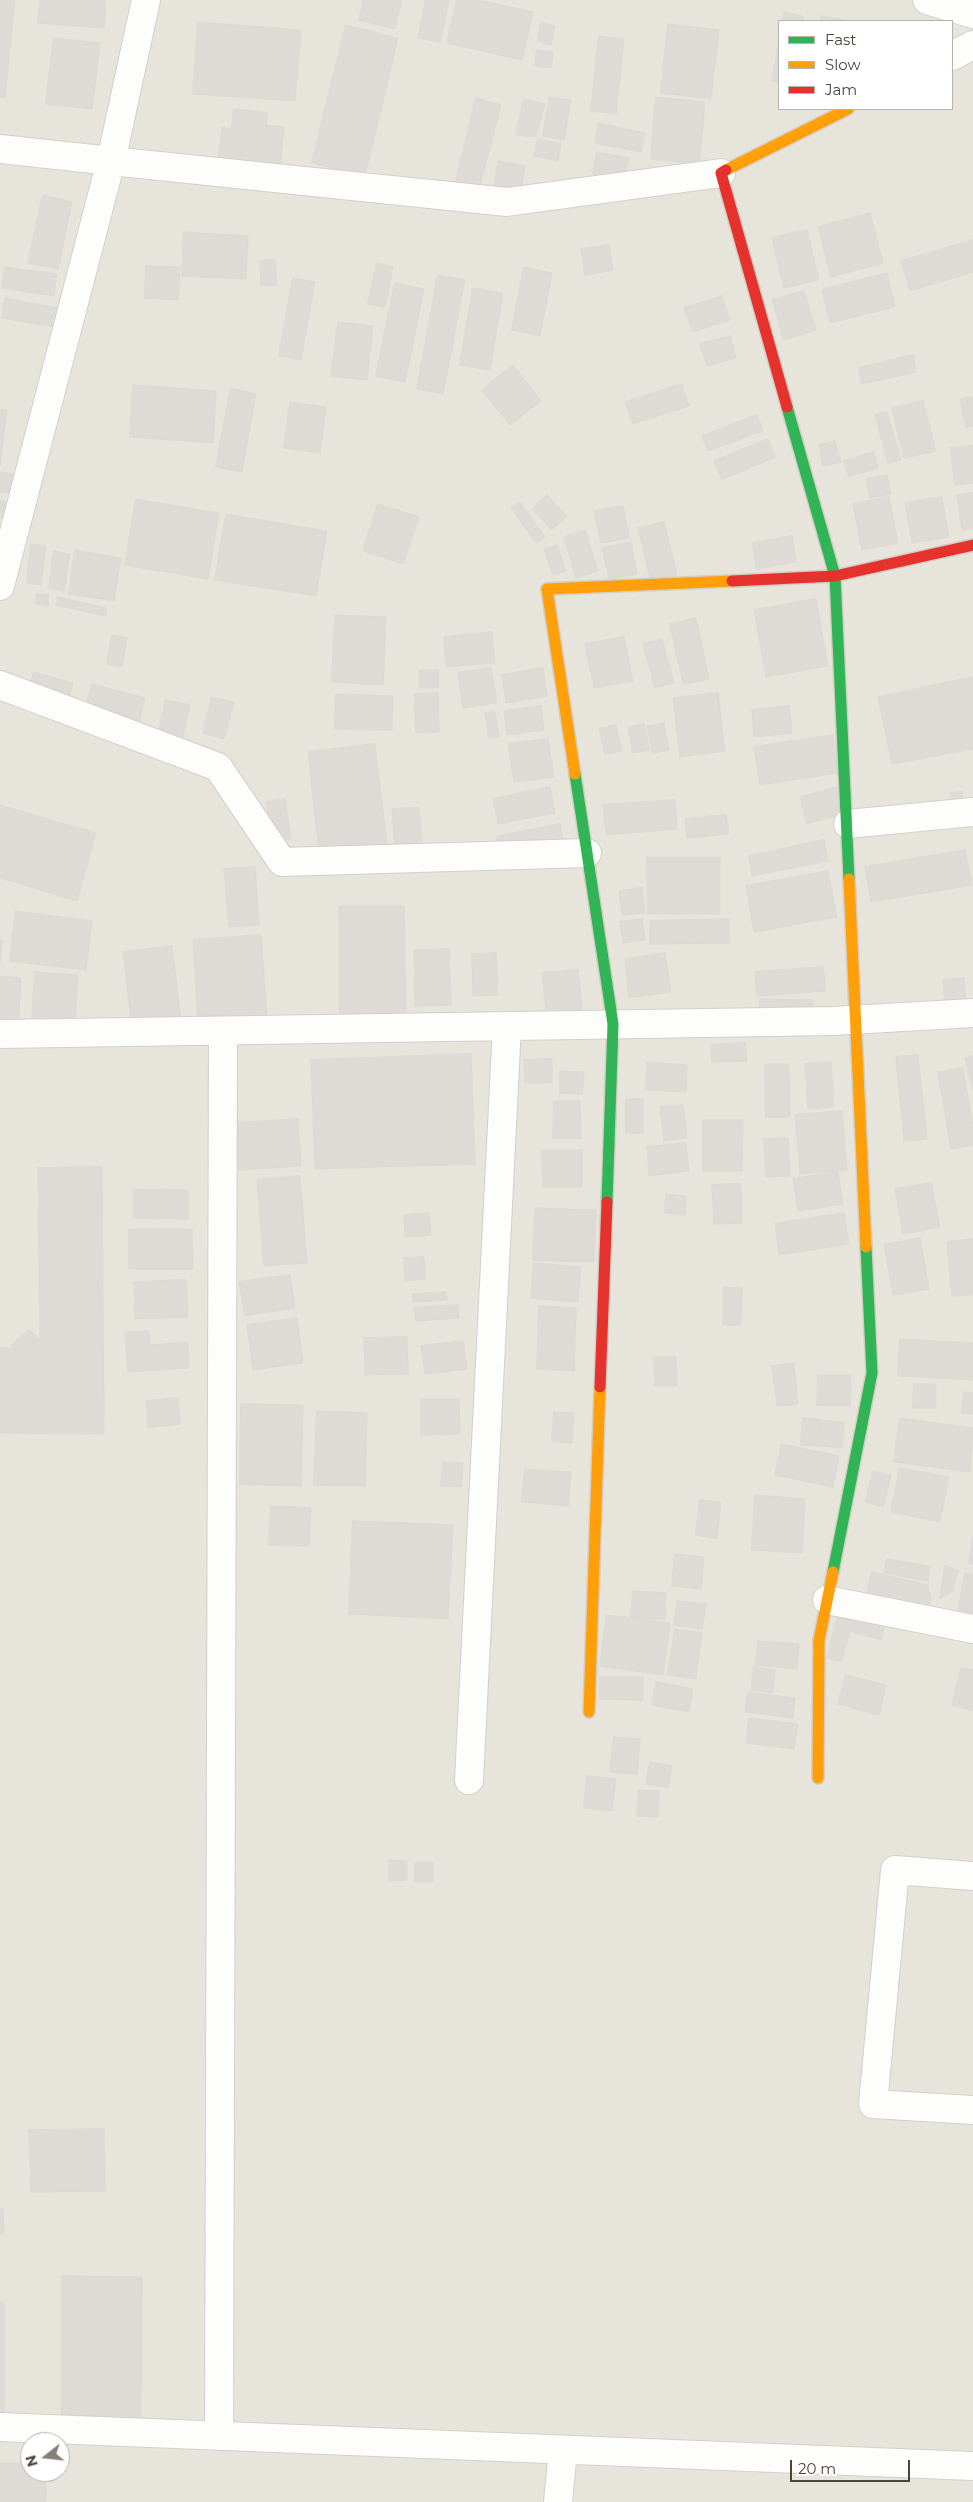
<!DOCTYPE html>
<style>
body{margin:0}
#map{position:relative;width:973px;height:2502px;overflow:hidden;background:#f4f2ee;font-family:Montserrat,sans-serif}
canvas{display:block}
.legend{position:absolute;left:778px;top:20px;width:175px;height:90px;box-sizing:border-box;background:#fff;border:1px solid #b7b4b0;margin:0;padding:6px 9px;list-style:none;font-size:15px;color:#4b4439}
.legend li{display:flex;align-items:center;gap:10px;height:25px}
.legend b{width:25px;border:1px solid #b7b4b0}
.north{position:absolute;left:20px;top:2432px;width:50px;height:50px;box-sizing:border-box;background:#fff;border:1px solid #b7b4b0;border-radius:50%;rotate:254deg;font-size:14px;font-weight:700;line-height:20px;text-align:center;color:#4b4439}
.north::after{content:'';display:block;margin:auto;width:18px;height:22px;background:#868178;clip-path:polygon(50% 0,100% 100%,50% 72%,0 100%)}
.scale{position:absolute;left:790px;top:2460px;width:120px;height:22px;box-sizing:border-box;border:2px solid #4b4439;border-top:0;padding-left:6px;font-size:15px;line-height:18px;white-space:nowrap;color:#4b4439;-webkit-text-stroke:4px #fff;paint-order:stroke}
</style>
<div id="map">
<canvas width="973" height="2502"></canvas>
<ul class="legend">
<li><b style="height:6px;background:#30b455"></b>Fast</li>
<li><b style="height:6px;background:#ff9f0a"></b>Slow</li>
<li><b style="height:6px;background:#e5322d"></b>Jam</li>
</ul>
<div class="north">N</div>
<div class="scale">20 m</div>
</div>
<script>
const g = document.querySelector('canvas').getContext('2d');
g.lineJoin = 'round';
function fill(path, color) {
  g.fillStyle = color;
  g.fill(path, 'evenodd');
}
function trace(path, color, width, dash) {
  g.strokeStyle = color;
  g.lineWidth = width;
  g.lineCap = dash ? 'butt' : 'round';
  g.setLineDash(dash || []);
  g.stroke(path);
}
fill(new Path2D(`
 M0 0H973V2502H0ZM779 21H952V109H779ZM30 2442H60V2472H30Z`), '#e7e4dc');
const building = new Path2D(`
 M0 0H15L5 98 0 97Z
 M40 0H106L104 28 38 23Z
 M364 0H402L395 29 359 20Z
 M426 0H449L440 42 418 38Z
 M457 0H479L533 12 522 60 447 43Z
 M784 12 803 16 802 21H783Z
 M821 16 841 19V21H821Z
 M198 22 301 30 295 101 193 94Z
 M541 23 555 26 551 45 538 42Z
 M668 24 719 30 711 99 661 93Z
 M346 25 398 38 365 176 312 163Z
 M599 36 624 39 616 114 591 111Z
 M54 38 100 43 92 109 46 104Z
 M779 41V83L772 81Z
 M537 50 553 52 551 68 535 66Z
 M550 97 571 100 564 140 543 136Z
 M656 97 705 102 699 164 651 159Z
 M476 98 501 105 478 194 454 189Z
 M524 99 545 104 536 137 516 135Z
 M234 109 268 113 266 125 284 127 280 169 218 161 222 127 231 129Z
 M599 123 645 133 641 152 595 143Z
 M538 139 561 143 558 161 534 156Z
 M597 152 629 158 624 181 593 174Z
 M499 161 525 166 521 191 494 186Z
 M43 195 72 202 58 269 28 263Z
 M870 213 883 263 831 277 818 227Z
 M807 230 819 280 784 288 772 238Z
 M184 232 248 236 246 279 182 276Z
 M973 240V272L910 291 901 261Z
 M609 245 613 270 585 275 581 249Z
 M275 260 277 285 261 286 260 261Z
 M377 263 393 267 385 307 368 304Z
 M146 266 180 267 178 300 145 298Z
 M5 267 57 274 54 296 2 288Z
 M524 267 552 273 540 336 512 330Z
 M887 273 895 307 830 323 822 290Z
 M438 275 465 280 443 394 417 389Z
 M293 278 315 282 301 360 279 356Z
 M395 283 424 289 405 382 376 376Z
 M473 288 503 293 490 370 460 365Z
 M804 291 816 330 784 340 772 300Z
 M722 296 730 320 693 332 684 308Z
 M5 298 58 308 55 327 2 318Z
 M338 322 373 326 367 380 331 376Z
 M730 336 736 358 707 366 700 344Z
 M913 355 916 372 862 384 858 368Z
 M513 365 541 401 510 425 482 390Z
 M681 384 689 406 633 424 625 402Z
 M133 385 216 391 213 443 130 437Z
 M231 388 256 394 242 472 216 467Z
 M973 397V426L966 428 960 399Z
 M923 401 936 451 904 458 892 408Z
 M290 402 326 407 320 453 284 448Z
 M0 409 7 410 0 466Z
 M887 412 901 460 888 463 875 415Z
 M757 415 763 431 708 451 702 436Z
 M768 439 775 457 722 480 714 461Z
 M835 441 841 462 823 466 819 445Z
 M973 446V483L955 485 950 448Z
 M874 452 878 468 849 477 844 461Z
 M0 472 13 474 9 493 0 492Z
 M887 475 891 494 870 498 866 479Z
 M973 493V528L962 530 957 495Z
 M547 495 567 516 552 530 532 509Z
 M889 497 898 543 862 550 853 504Z
 M942 497 949 537 912 543 905 503Z
 M136 499 219 513 208 579 125 565Z
 M0 500 8 502 4 518 0 517Z
 M520 502 545 537 536 543 511 508Z
 M378 504 419 517 403 564 363 551Z
 M623 506 629 538 601 543 594 511Z
 M226 514 327 531 316 596 215 580Z
 M664 522 678 579 652 586 638 528Z
 M585 530 598 571 576 578 564 537Z
 M792 536 796 562 757 569 752 543Z
 M631 542 637 574 609 579 602 548Z
 M31 544 46 546 41 585 27 583Z
 M557 545 566 571 553 575 544 549Z
 M75 550 121 558 114 601 69 594Z
 M54 551 70 554 64 591 49 588Z
 M37 594 49 595 48 606 36 604Z
 M58 597 107 608 105 616 56 605Z
 M816 599 828 666 766 677 754 610Z
 M335 615 386 617 383 685 332 682Z
 M696 618 709 679 683 684 670 624Z
 M492 632 495 663 446 667 444 637Z
 M112 635 127 638 122 667 107 664Z
 M624 637 633 681 594 688 585 644Z
 M662 639 674 683 655 688 643 644Z
 M491 668 497 703 463 708 458 673Z
 M543 668 547 696 506 703 502 675Z
 M438 670 439 688H419V671Z
 M34 672 73 683 64 717 24 706Z
 M973 677V749L892 764 878 697Z
 M92 684 145 698 135 739 81 725Z
 M438 693 439 732 416 733 414 694Z
 M718 693 725 751 680 757 673 698Z
 M336 694 393 696 392 730 335 729Z
 M212 697 234 702 224 739 203 733Z
 M166 700 190 705 181 745 157 740Z
 M541 706 544 730 507 735 504 711Z
 M789 706 792 733 754 737 752 710Z
 M495 712 499 737 489 738 485 713Z
 M664 723 669 750 653 753 647 727Z
 M644 724 650 750 633 753 628 728Z
 M616 725 622 751 605 754 599 729Z
 M833 735 838 773 760 785 754 747Z
 M548 739 554 777 514 782 508 744Z
 M375 744 388 852 320 860 308 752Z
 M550 787 555 813 498 824 493 799Z
 M838 787 845 813 807 824 800 797Z
 M962 792 963 818 952 819 951 793Z
 M285 799 291 839 272 842 266 802Z
 M675 800 677 829 606 835 603 805Z
 M0 805 96 833 77 901 0 878Z
 M419 808 422 845 395 846 392 809Z
 M726 815 729 834 687 838 685 819Z
 M560 824 565 851 502 863 496 837Z
 M824 840 828 861 752 876 749 856Z
 M965 850 972 885 871 902 865 867Z
 M647 857H720V914H648Z
 M255 867 259 925 229 927 224 869Z
 M828 871 837 917 754 932 746 886Z
 M642 888 645 913 622 915 619 891Z
 M339 906H404L406 1016H340Z
 M16 911 92 921 86 970 10 961Z
 M642 919 645 940 623 943 620 922Z
 M729 919V943L650 944V921Z
 M261 935 267 1019 198 1025 193 940Z
 M0 940H2L0 962Z
 M172 946 181 1022 132 1028 123 952Z
 M449 949 451 1005 415 1006 414 950Z
 M496 953 498 995 473 996 472 954Z
 M665 953 671 992 629 998 625 959Z
 M823 967 826 991 757 996 755 972Z
 M578 970 583 1017 547 1021 542 973Z
 M35 972 78 975 75 1023 32 1020Z
 M0 976 21 978 18 1028H0Z
 M964 978 966 1006 945 1008 943 980Z
 M760 999 813 1000V1019H760Z
 M745 1043 747 1061 712 1062 711 1045Z
 M471 1054 475 1164 315 1169 311 1060Z
 M918 1055 927 1139 904 1141 896 1057Z
 M973 1056V1090L965 1058Z
 M552 1059V1083H525L524 1060Z
 M647 1062 687 1065 686 1092 646 1090Z
 M831 1062 834 1107 808 1109 805 1064Z
 M765 1064H789L790 1117H766Z
 M963 1068 973 1126V1145L951 1149 938 1072Z
 M560 1071 584 1072 582 1094 560 1093Z
 M626 1099H643V1133H626Z
 M554 1101H580L581 1139 553 1138Z
 M683 1105 687 1138 664 1141 660 1107Z
 M842 1111 847 1170 800 1174 795 1115Z
 M298 1119 301 1166 239 1170 235 1123Z
 M703 1120H743L742 1171H703Z
 M788 1138 790 1176 766 1177 764 1139Z
 M686 1143 689 1171 649 1176 647 1147Z
 M542 1150H582V1187H543Z
 M102 1167 104 1434 0 1433V1348H14L11 1345 29 1329 40 1340 38 1168Z
 M838 1172 843 1204 798 1211 793 1179Z
 M300 1176 307 1263 264 1266 257 1180Z
 M931 1183 940 1227 903 1234 895 1189Z
 M741 1184 742 1223 714 1224 712 1185Z
 M134 1189 188 1190V1219L134 1218Z
 M666 1194 686 1196 685 1215 665 1213Z
 M535 1208 596 1210 594 1262 533 1260Z
 M429 1213 431 1235 405 1237 404 1215Z
 M844 1213 849 1244 779 1255 775 1224Z
 M129 1229H192L193 1269H129Z
 M920 1238 929 1289 893 1295 884 1245Z
 M973 1239V1295L952 1296 947 1242Z
 M424 1257 426 1279 405 1281 404 1258Z
 M534 1263 581 1267 578 1302 531 1298Z
 M290 1275 295 1308 245 1316 239 1282Z
 M186 1280 188 1317 135 1319 134 1282Z
 M724 1287 742 1288 741 1325H723Z
 M446 1292 447 1300 413 1302V1294Z
 M458 1305 459 1318 416 1321 414 1308Z
 M539 1306 576 1308 574 1371 537 1369Z
 M297 1318 303 1363 253 1370 247 1325Z
 M149 1331 150 1345 188 1342 189 1368 128 1372 125 1333Z
 M407 1337 408 1374 365 1375 364 1338Z
 M900 1339 973 1343V1380L898 1376Z
 M463 1341 467 1369 425 1374 421 1346Z
 M654 1357H676L677 1386H655Z
 M794 1364 798 1404 777 1406 772 1366Z
 M818 1375H851L850 1406 817 1405Z
 M914 1384H936V1408H913Z
 M964 1392 973 1393V1414L962 1413Z
 M178 1398 180 1424 148 1428 146 1401Z
 M421 1399H459L460 1434 421 1435Z
 M241 1404 303 1405 301 1486 240 1484Z
 M317 1411 367 1413 365 1486 314 1485Z
 M554 1412 574 1413 572 1443 552 1441Z
 M803 1418 820 1419 818 1446 801 1445Z
 M900 1418 973 1428 970 1472 894 1462Z
 M821 1420 844 1422 842 1448 820 1446Z
 M782 1444 839 1456 833 1487 775 1475Z
 M443 1462 463 1463 461 1487 441 1486Z
 M900 1468 949 1477 940 1522 891 1512Z
 M525 1469 571 1472 568 1506 522 1502Z
 M873 1471 891 1475 883 1507 866 1502Z
 M755 1495 805 1499 802 1553 752 1550Z
 M700 1500 721 1502 717 1539 696 1535Z
 M271 1506 311 1508 309 1546 269 1545Z
 M353 1521 453 1525 448 1619 349 1614Z
 M973 1536V1564H969Z
 M675 1554 704 1557 701 1589 672 1586Z
 M887 1559 930 1566 928 1581 884 1573Z
 M945 1566 958 1570 953 1591 940 1598Z
 M872 1572 928 1585 931 1600 921 1616 865 1603Z
 M965 1573 973 1575V1622L957 1619Z
 M633 1591 666 1593 665 1620 631 1617Z
 M678 1601 706 1604 702 1629 674 1625Z
 M841 1604 887 1618 881 1640 850 1631 841 1662 827 1658Z
 M607 1615 670 1623 663 1675 600 1666Z
 M675 1629 702 1633 696 1679 668 1675Z
 M758 1641 799 1644 797 1669 756 1665Z
 M754 1667 775 1670 773 1693 751 1690Z
 M962 1667 973 1670V1711L952 1705Z
 M846 1675 886 1685 879 1715 838 1704Z
 M600 1677H643V1700L600 1699Z
 M656 1682 693 1689 689 1712 652 1705Z
 M748 1692 795 1698 793 1718 745 1712Z
 M749 1718 798 1724 794 1749 746 1743Z
 M614 1737 640 1739 637 1774 610 1772Z
 M650 1762 672 1766 668 1788 646 1784Z
 M587 1776 616 1779 612 1811 584 1808Z
 M639 1790 659 1791 658 1817 637 1816Z
 M389 1860 407 1861V1880L389 1881Z
 M415 1862H433V1882H415Z
 M104 2129 105 2191 31 2192 29 2130Z
 M0 2208H3L4 2234H0Z
 M62 2276 142 2277 141 2421H62Z
 M0 2302H4V2417H0Z
 M0 2463H30V2472H46V2502H0Z`);
fill(building, '#dedbd6');
trace(building, '#dcd9d4', 1);
const street = new Path2D(`
 M927 0 973 14
 M952 56 973 45
 M0 149 111 161 146 0
 M0 586 111 161 507 202 721 173
 M0 685 218 767 282 862 587 853
 M848 824 973 812
 M0 1034 833 1021 973 1013
 M827 1600 973 1629
 M469 1780 507 1026
 M973 1876 895 1870 873 2104 973 2110
 M0 2427 973 2466
 M219 2436 223 1031
 M558 2502 563 2450`);
const fast = new Path2D(`
 M787 407 835 576 849 879
 M575 774 613 1024 607 1202
 M833 1572 872 1373 866 1247`);
const slow = new Path2D(`
 M726 170 848 109
 M575 774 547 589 732 581
 M849 879 866 1247
 M589 1712 600 1387
 M818 1778 819 1640 833 1572`);
const jam = new Path2D(`
 M726 170 721 173 787 407
 M732 581 835 576 973 545
 M600 1387 607 1202`);
trace(street, '#d2d0cb', 30);
trace(fast, '#d3cfc5', 14);
trace(slow, '#d3cfc5', 14);
trace(jam, '#d3cfc5', 14);
trace(street, '#fdfdfc', 28);
trace(fast, '#30b455', 11);
trace(slow, '#ff9f0a', 11);
trace(jam, '#e5322d', 11);
</script>
